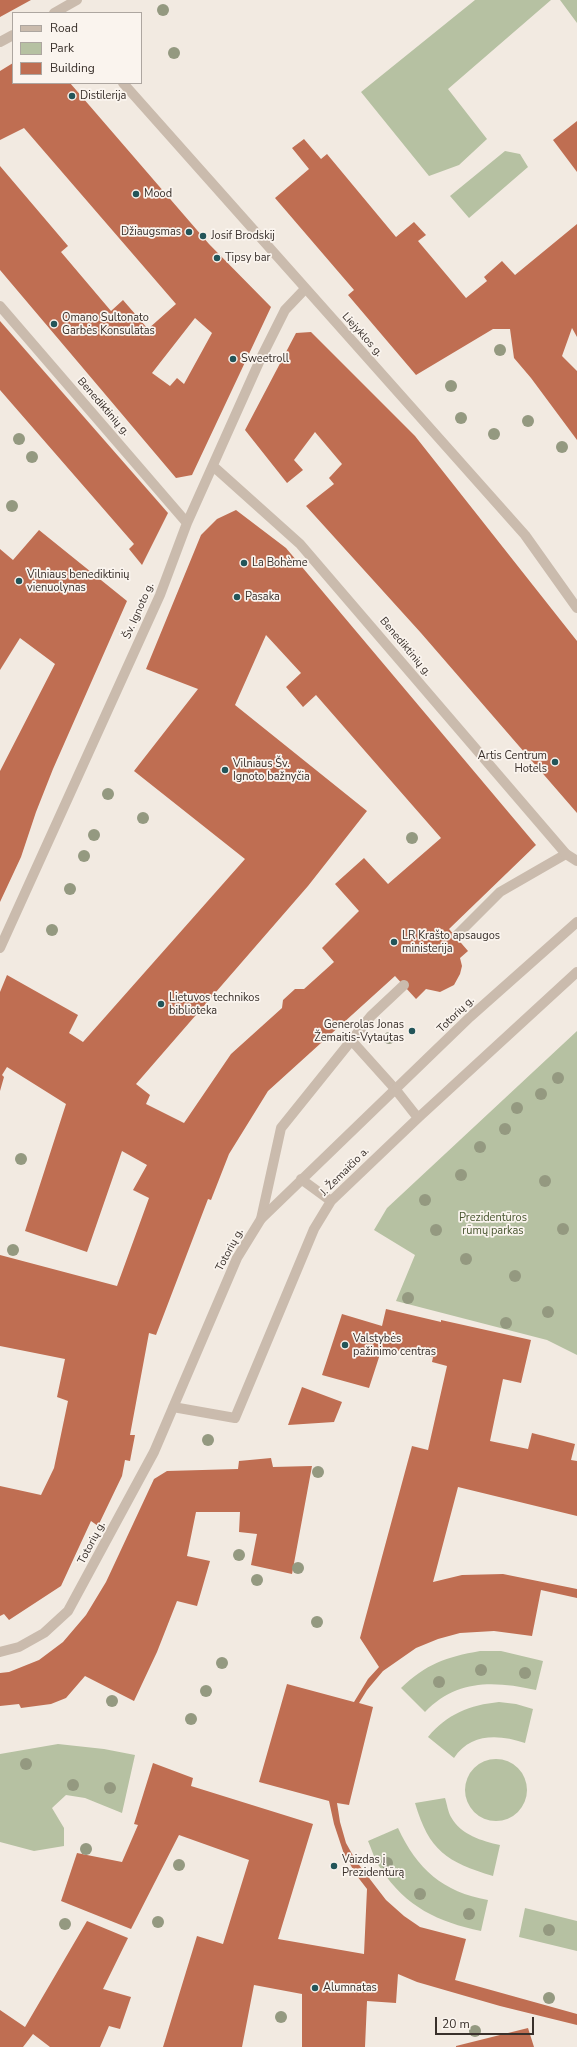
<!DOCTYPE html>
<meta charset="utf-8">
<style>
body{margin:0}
#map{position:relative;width:577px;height:2047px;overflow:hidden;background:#f2eae1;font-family:"Nunito Sans",sans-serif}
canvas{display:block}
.legend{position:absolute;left:12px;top:12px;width:130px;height:72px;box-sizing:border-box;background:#faf4ee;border:1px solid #ada6a0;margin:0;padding:5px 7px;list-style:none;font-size:12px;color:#39302b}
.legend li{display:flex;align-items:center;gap:8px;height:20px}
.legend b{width:20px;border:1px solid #ada6a0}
.scale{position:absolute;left:435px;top:2017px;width:99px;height:18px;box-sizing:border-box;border:2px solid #39302b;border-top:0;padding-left:5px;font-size:12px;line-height:14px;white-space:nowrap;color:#39302b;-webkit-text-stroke:3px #faf4ee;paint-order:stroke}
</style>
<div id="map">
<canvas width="577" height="2047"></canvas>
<ul class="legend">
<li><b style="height:5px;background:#cabbad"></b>Road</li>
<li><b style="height:11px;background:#b6c1a2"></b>Park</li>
<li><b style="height:11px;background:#bf6e52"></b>Building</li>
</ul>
<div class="scale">20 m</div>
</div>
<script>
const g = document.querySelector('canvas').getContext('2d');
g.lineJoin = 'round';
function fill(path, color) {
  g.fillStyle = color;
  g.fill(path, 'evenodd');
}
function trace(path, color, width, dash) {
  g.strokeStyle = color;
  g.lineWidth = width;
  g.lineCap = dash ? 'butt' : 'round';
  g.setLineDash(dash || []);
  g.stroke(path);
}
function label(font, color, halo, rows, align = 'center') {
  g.font = font + ' "Nunito Sans",sans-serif';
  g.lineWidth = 3.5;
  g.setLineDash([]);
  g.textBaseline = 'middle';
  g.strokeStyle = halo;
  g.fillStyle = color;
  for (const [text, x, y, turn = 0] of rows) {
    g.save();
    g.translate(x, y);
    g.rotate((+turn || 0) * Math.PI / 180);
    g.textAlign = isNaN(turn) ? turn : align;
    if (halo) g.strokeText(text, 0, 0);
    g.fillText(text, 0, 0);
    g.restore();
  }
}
fill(new Path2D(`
 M475 0H551L448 89 487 139 459 165 429 176 361 92Z
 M560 0H577V23Z
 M505 151 520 154 528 167 469 218 450 196Z
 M577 1031V1355L547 1340 396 1301 415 1255 374 1230 387 1208Z
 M480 1651H501L543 1661 536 1690C494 1681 457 1679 425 1712L401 1688C426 1664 446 1657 480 1651Z
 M499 1702 516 1704 533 1709 525 1743C499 1734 470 1733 454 1758L428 1737C447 1714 470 1705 499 1702Z
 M58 1744 104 1749 135 1755 122 1813 85 1798 66 1795 52 1808 64 1828V1846L34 1851 0 1842V1754Z
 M465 1790a31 31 0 1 1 62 0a31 31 0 1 1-62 0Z
 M445 1798C447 1804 448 1812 451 1817 461 1835 482 1841 500 1845L493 1876C447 1862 429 1851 415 1803Z
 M398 1828C417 1869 443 1892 488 1900L481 1931C438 1922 406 1907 381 1869 375 1861 372 1850 368 1841Z
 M525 1908 577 1921V1951L519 1937Z`), '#b6c1a2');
fill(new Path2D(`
 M0 0H31L0 17Z
 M13 63V83H70L209 244 271 307 192 475 176 478 0 270V166L68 246 61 252 111 311 123 300 148 329 176 304 24 128 0 140V71ZM195 318 212 333 184 384 177 378 170 386 152 373Z
 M577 121V172L553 140Z
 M304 139 321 159 327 154 396 237 414 222 426 235 418 241 466 298 487 281 484 277 502 261 515 275 577 224V337L572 328 562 356 577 371V440L531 378 514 358 510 329H493L416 375 348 295 354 290 275 198 309 169 292 148Z
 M0 321 168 513 142 565 129 549 134 544 0 390Z
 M311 332 415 436 577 641V813L421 633 306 506 334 484 329 478 342 464 315 432 294 460 303 470 287 483 245 430 296 333Z
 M236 510 286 548 536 845 449 929 468 951 460 958 462 966 460 974 454 985 440 992 426 989 416 999 395 976 268 1091 229 1154 211 1200 208 1199 156 1335 149 1333 130 1435H135L130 1461 125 1460 122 1476 98 1526 91 1521 61 1586 9 1620 4 1614 0 1616V1486L41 1495 54 1468 68 1401 57 1397 65 1359 0 1346V1255L117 1286 149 1198 133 1190 147 1165 122 1151 87 1252 25 1231 66 1104 7 1067 2 1075 4 1077 0 1091V992L7 975 78 1015 69 1033 83 1042 245 859 134 771 198 689 146 669 201 535 217 519ZM266 635 301 673 286 687 303 707 316 695 441 838 388 884 364 858 335 884 359 911 322 948 334 962 304 989H295L283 1000 282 1008 231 1054 184 1123 146 1104 150 1095 136 1084 308 886 367 811 235 705Z
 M39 530 127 601 53 769 36 812 21 857 0 902V771L55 664 20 638 0 670V549L13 560Z
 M386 1309 441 1322V1320L531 1340 521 1383 503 1379 490 1441 528 1449 532 1433 575 1444 571 1460 577 1461V1516L458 1487 433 1582 462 1575 503 1574 577 1589V1598L541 1590 532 1636 494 1631 460 1633 438 1639 416 1648 383 1671 367 1690 359 1703 373 1707 349 1805 337 1803 340 1822 346 1843 356 1861 386 1900 404 1916 420 1927 466 1939 455 1980 577 2014V2025L500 2006 417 1982 398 1974 396 2003 367 2001 365 2047H302V1994L254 1985 242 2047H163L197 1936 223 1944 249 1860 179 1835 131 1929 61 1901 77 1853 122 1862 138 1825 134 1824 153 1763 193 1778 191 1786 313 1824 278 1939 364 1954 367 1889 357 1876 344 1854 334 1824 329 1801 259 1782 287 1684 354 1702 368 1679 379 1667 360 1638 412 1446 428 1450 447 1366 432 1362 433 1357 382 1348 369 1388 322 1375 342 1314 382 1326Z
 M302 1387 342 1402 334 1422 288 1425Z
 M271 1458 273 1467 312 1466 292 1574 251 1565 257 1534 239 1532 240 1512H196L187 1556 210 1561 197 1606 177 1601 157 1652 134 1701 85 1676 66 1698 51 1704 21 1708 19 1704 0 1706V1673L9 1672 39 1660 63 1642 86 1615 106 1582 154 1479 167 1471 238 1469 239 1461Z
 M87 1921 128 1938 103 1989 131 1997 120 2029 109 2026 100 2047H50L33 2034 23 2047H0V2010L25 2027Z
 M528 2028 534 2047H456V2046Z`), '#bf6e52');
trace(new Path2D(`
 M456 936 500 892 566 854
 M352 1041 396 1090
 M261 1219 281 1128 371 1016 404 985`), '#cabbad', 10);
trace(new Path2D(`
 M260 360 285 310 305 289`), '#cabbad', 10);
trace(new Path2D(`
 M54 13 77 0
 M0 42 13 35
 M123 83 525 535 577 608
 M0 306 187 523
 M213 466 300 544 554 840 566 854 577 861
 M0 948 160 595 187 523 260 360
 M396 1090 418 1118
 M301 1179 331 1201
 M173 1407 235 1418 314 1229 331 1201 418 1118 577 972
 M0 1652 19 1647 44 1633 68 1611 154 1452 237 1258 261 1219 470 1017 577 922`), '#cabbad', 10);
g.fillStyle = '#949980';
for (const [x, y] of [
 [163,10],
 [174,53],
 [500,350],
 [451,386],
 [461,418],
 [528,421],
 [494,434],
 [19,439],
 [562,447],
 [32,457],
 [12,506],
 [108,794],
 [143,818],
 [94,835],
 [412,838],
 [84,856],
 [70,889],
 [52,930],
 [389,1038],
 [558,1078],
 [541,1094],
 [517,1108],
 [505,1129],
 [480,1147],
 [21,1159],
 [461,1175],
 [545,1181],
 [425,1200],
 [563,1229],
 [436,1230],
 [13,1250],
 [466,1259],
 [515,1276],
 [408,1298],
 [548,1312],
 [506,1323],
 [208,1440],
 [318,1472],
 [239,1555],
 [298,1568],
 [257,1580],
 [317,1622],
 [222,1663],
 [481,1670],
 [525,1673],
 [439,1682],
 [206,1691],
 [112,1701],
 [191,1719],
 [26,1764],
 [73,1785],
 [110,1788],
 [86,1849],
 [387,1863],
 [179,1865],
 [420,1894],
 [469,1914],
 [158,1922],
 [65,1924],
 [549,1930],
 [549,1998],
 [281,2017],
 [475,2031]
]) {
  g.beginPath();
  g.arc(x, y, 6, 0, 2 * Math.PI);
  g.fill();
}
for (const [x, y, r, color] of [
 [72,96,4,"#235559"],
 [136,194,4,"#235559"],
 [189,232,4,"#235559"],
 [203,236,4,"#235559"],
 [217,258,4,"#235559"],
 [54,324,4,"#235559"],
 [233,359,4,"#235559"],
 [244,563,4,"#235559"],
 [19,581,4,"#235559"],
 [237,597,4,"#235559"],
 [555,762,4,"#235559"],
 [225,770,4,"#235559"],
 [394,942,4,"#235559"],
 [161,1004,4,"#235559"],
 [412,1031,4,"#235559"],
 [345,1345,4,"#235559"],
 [334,1866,4,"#235559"],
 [315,1988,4,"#235559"]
]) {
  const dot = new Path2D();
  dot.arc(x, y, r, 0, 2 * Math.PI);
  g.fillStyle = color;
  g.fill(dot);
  trace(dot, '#faf4ee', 1.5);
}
label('11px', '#39302b', '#faf4ee', [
 ["Distilerija",80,96],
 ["Mood",144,194],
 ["Džiaugsmas",181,232,"right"],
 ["Josif Brodskij",211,236],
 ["Tipsy bar",225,258],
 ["Omano Sultonato",62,318],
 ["Garbės Konsulatas",62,331],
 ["Sweetroll",241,359],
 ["La Bohème",252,563],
 ["Vilniaus benediktinių",27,575],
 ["vienuolynas",27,588],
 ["Pasaka",245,597],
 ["Artis Centrum",547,756,"right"],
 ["Hotels",547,769,"right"],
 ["Vilniaus Šv.",233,764],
 ["Ignoto bažnyčia",233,777],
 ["LR Krašto apsaugos",402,936],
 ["ministerija",402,949],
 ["Lietuvos technikos",169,998],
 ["biblioteka",169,1011],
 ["Generolas Jonas",404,1025,"right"],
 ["Žemaitis-Vytautas",404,1038,"right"],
 ["Valstybės",353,1339],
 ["pažinimo centras",353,1352],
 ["Vaizdas į",342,1860],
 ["Prezidentūrą",342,1873],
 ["Alumnatas",323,1988]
], 'left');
label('11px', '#39302b', '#faf4ee', [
 ["Liejyklos g.",362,335,48],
 ["Benediktinių g.",103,407,49],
 ["Šv. Ignoto g.",139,611,-66],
 ["Benediktinių g.",405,647,50],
 ["Totorių g.",456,1015,-44],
 ["J. Žemaičio a.",345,1172,-45],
 ["Totorių g.",230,1250,-62],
 ["Totorių g.",92,1543,-62]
]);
label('11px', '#485630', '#faf4ee', [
 ["Prezidentūros",493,1218],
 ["rūmų parkas",493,1231]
]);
</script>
